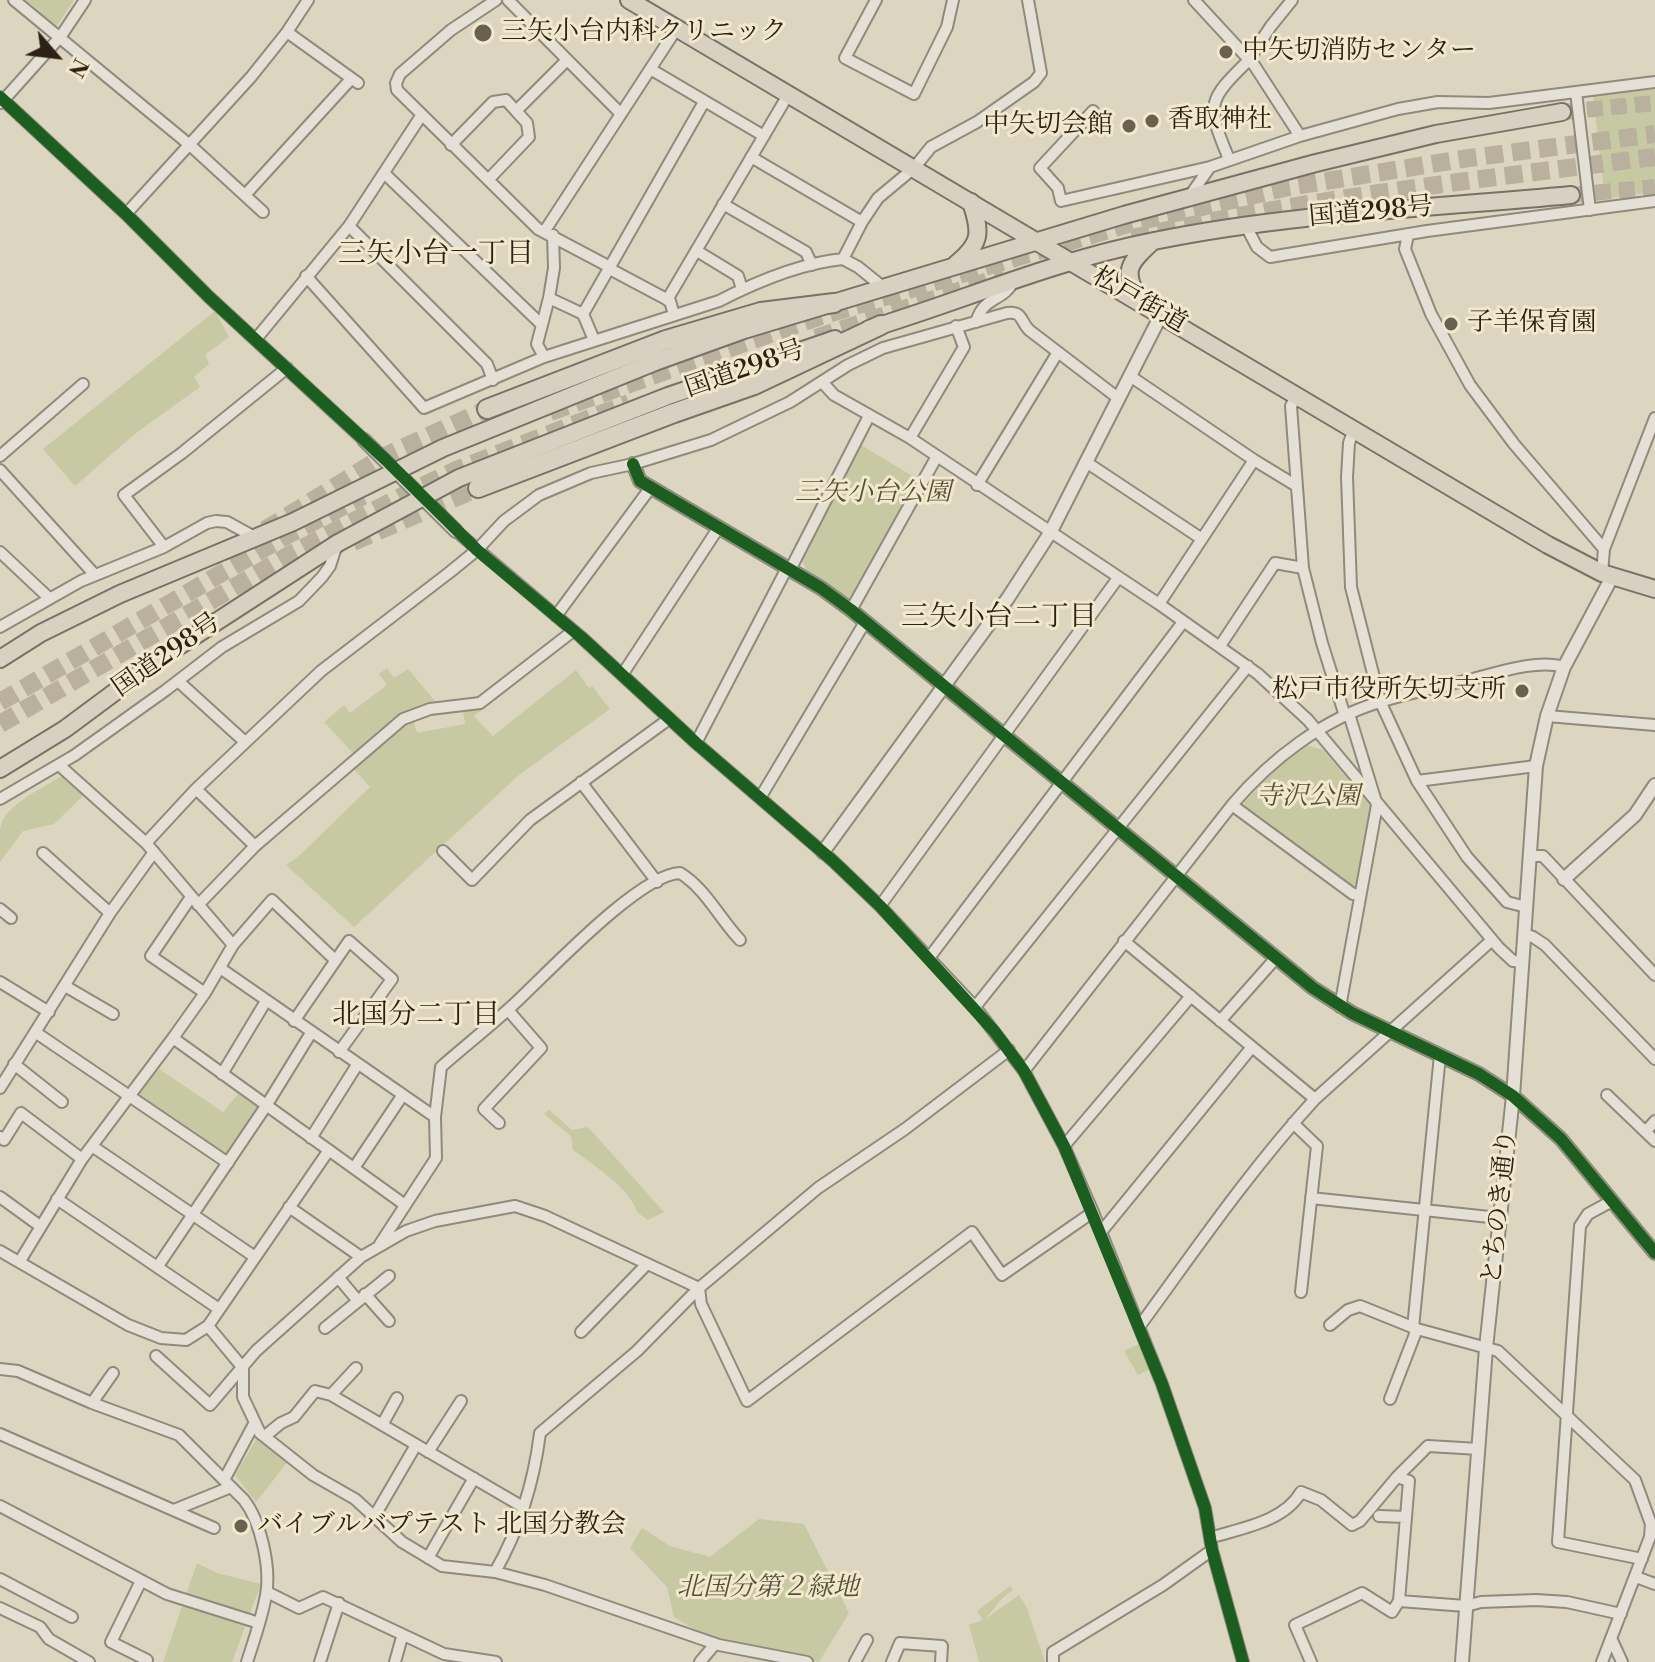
<!DOCTYPE html>
<meta charset="utf-8">
<style>
body{margin:0}
#map{position:relative;width:1655px;height:1662px;overflow:hidden;background:#dcd5c0;font-family:"Libre Bodoni",serif}
canvas{display:block}
.north{position:absolute;left:16px;top:16px;width:80px;height:80px;-webkit-text-stroke:6px #f1e8ce;paint-order:stroke;rotate:118deg;font-size:22px;font-weight:700;line-height:32px;text-align:center;color:#2c2114}
.north::after{content:'';display:block;margin:auto;width:28px;height:36px;background:#2c2114;clip-path:polygon(50% 0,100% 100%,50% 72%,0 100%)}
</style>
<div id="map">
<canvas width="1655" height="1662"></canvas>
<div class="north">N</div>
</div>
<script>
const g = document.querySelector('canvas').getContext('2d');
g.lineJoin = 'round';
function fill(path, color) {
  g.fillStyle = color;
  g.fill(path, 'evenodd');
}
function trace(path, color, width, dash) {
  g.strokeStyle = color;
  g.lineWidth = width;
  g.lineCap = dash ? 'butt' : 'round';
  g.setLineDash(dash || []);
  g.stroke(path);
}
function label(font, color, halo, rows, align = 'center') {
  g.font = font + ' "Libre Bodoni","Noto Serif JP",serif';
  g.lineWidth = 6;
  g.setLineDash([]);
  g.textBaseline = 'middle';
  g.strokeStyle = halo;
  g.fillStyle = color;
  for (const [text, x, y, turn = 0] of rows) {
    g.save();
    g.translate(x, y);
    g.rotate((+turn || 0) * Math.PI / 180);
    g.textAlign = isNaN(turn) ? turn : align;
    if (halo) g.strokeText(text, 0, 0);
    g.fillText(text, 0, 0);
    g.restore();
  }
}
fill(new Path2D(`
 M18 0H74L56 27Z
 M1655 89V192L1605 199 1593 96Z
 M215 311 229 337 205 355 209 364 194 377 200 387 136 433 75 486 43 449Z
 M859 444 921 481 855 596 848 598 807 571 801 559Z
 M387 668 394 678 408 669 435 701 407 710 354 754 324 722 344 705 350 713 387 685 379 674Z
 M576 670 589 688 592 686 610 709 519 775 354 927 286 865 298 857 370 787 353 768 413 719 417 733 465 724 463 712 483 709 474 716 493 736Z
 M1306 745 1323 750 1374 809 1361 886 1356 890 1245 809 1244 803 1277 767Z
 M63 775 85 794 54 824 23 831 0 862C0 851 0 839 0 829 4 804 44 788 63 775Z
 M159 1069 223 1112 238 1094 256 1105 257 1111 226 1157 135 1096Z
 M549 1110 572 1130 588 1127 664 1212 648 1220 637 1212C632 1190 591 1163 573 1150L571 1136 544 1114Z
 M1139 1344 1150 1369 1138 1375 1124 1351Z
 M260 1433 290 1459 256 1502 235 1475Z
 M759 1519 804 1524 849 1613 819 1662 714 1641 674 1617 667 1587 630 1548 642 1528 670 1546 710 1557Z
 M197 1563 217 1573 261 1584 232 1662H163Z
 M1010 1586 1013 1590C1001 1597 995 1609 985 1619L1019 1595 1027 1608 1045 1662H979L969 1625 983 1620 977 1611Z`), '#c7c9a3');
trace(new Path2D(`
 M1563 112 1655 103
 M1571 195 1655 187`), '#b9b19e', 16, [16, 8]);
trace(new Path2D(`
 M1132 238C1304 199 1480 179 1655 157
 M816 338 1004 276
 M550 412 821 316 1128 224 1289 187 1469 158 1655 134
 M265 530 383 457 487 409
 M353 542 478 488
 M0 702 282 538 363 496
 M0 724 291 554 400 497 454 471 629 403`), '#b9b19e', 18, [18, 9]);
const minor = new Path2D(`
 M14 0 191 146 263 212
 M496 0 451 30 400 74 396 83 397 90 538 229 608 266
 M508 0 621 114
 M876 0 845 58 914 94 947 27 953 0
 M1194 0 1254 65 1300 136
 M287 32 358 83
 M1249 59 1271 26 1292 0
 M652 70 764 136
 M1576 92 1590 210
 M0 97 126 214 209 297 364 440
 M1 103 61 36 85 0
 M1093 111 1040 168 1058 188 1061 201 1210 167 1300 136 1398 109 1438 102 1489 103 1655 82
 M451 145 493 102 506 100 516 111 567 60
 M751 157 862 222
 M1229 159C1206 104 1207 101 1249 60
 M384 173 542 325
 M488 180 529 137 527 123 516 111
 M245 195 351 79
 M1189 197 1210 167
 M723 204 806 252 812 265
 M126 214 251 77 287 32 308 0
 M349 226 487 364 493 380
 M1246 226 1257 247 1270 257 1427 231 1655 201
 M544 232 677 28
 M553 235 554 268 549 298 583 314 594 340
 M1408 235 1405 249 1431 314 1470 385 1514 444 1604 549 1602 573
 M697 251 738 276 742 289
 M843 259 858 267 884 288
 M608 268 670 301 674 315
 M306 276 424 408 544 357 719 301C756 282 801 263 843 259L862 222 878 198 914 168 931 147 977 122 1034 82 1041 73 1028 0
 M667 300 788 95
 M583 314 704 102
 M976 322C985 294 1003 303 1014 280
 M256 339 349 226 421 116
 M544 357 537 344 549 298
 M1130 376 1254 460 1295 485
 M823 383 834 395 910 438 1159 604 1258 674 1308 720 1499 948 1513 961 1523 962
 M1297 395 1291 406 1303 568 1322 643 1345 716
 M1354 429 1349 443 1347 477 1351 587 1380 701 1417 781 1467 857 1507 902 1526 907
 M910 438 964 347 956 326
 M0 456 83 384
 M1086 462 1202 539
 M0 470 95 575
 M977 485 1058 352
 M456 531 581 637 696 743 833 861 880 906 975 1007 1024 1071 1064 1146 1093 1212 1162 1384 1205 1508 1212 1550 1243 1662
 M164 547 124 495 182 453 287 368
 M1604 549 1655 418
 M0 552 49 598
 M790 570 869 416
 M1159 604 1254 460
 M851 610 936 458
 M556 616 651 487
 M0 627 81 581 164 547 207 523 216 521 227 522 256 538
 M1220 646 1275 563 1303 568
 M622 675 719 527
 M178 681 245 742
 M1547 716 1655 725
 M696 743 787 568
 M1417 781 1536 766
 M581 782 657 882
 M196 789 255 846
 M760 798 865 622
 M0 799 75 755 166 690 222 647 299 601 322 577 330 566 337 544
 M1232 805 1353 894 1360 895
 M146 843 196 789 321 671 450 572 477 550 504 521 539 495 591 473 633 464 711 440 790 402 848 365 883 348 1007 313C1023 311 1020 321 1029 330L1118 398
 M443 851 472 880 530 820 669 719
 M43 853 110 913
 M1529 856H1543L1655 975
 M191 897 151 956 205 993
 M198 905 255 846 403 719 430 709 480 703 573 631
 M880 906 1118 578
 M0 909 11 918
 M1524 934 1533 937 1545 945 1655 1059
 M1124 941 1315 1099
 M233 945 272 900 334 959
 M929 958 1183 622
 M220 968 435 1117
 M0 982 49 1012
 M65 986 113 1014
 M975 1007 1248 666
 M1340 1007 1377 805 1349 714
 M294 1021 349 941 392 979 339 1052
 M1220 1021 1275 959
 M35 1032 228 1163
 M173 1038 405 1205
 M14 1064 62 1102
 M1024 1071 1232 805C1271 759 1324 718 1383 701 1412 692 1443 686 1473 679 1500 672 1537 659 1564 667
 M222 1074 266 1001
 M0 1088 110 913 154 852
 M1607 1095 1655 1141
 M499 1123 484 1109 541 1048 508 1010
 M1293 1123 1317 1146 1301 1292
 M1646 1131 1655 1121
 M0 1137 4 1140 21 1113 82 1159
 M311 1138 357 1065
 M92 1146 255 1257
 M1064 1146 1191 996
 M354 1168 402 1096
 M0 1197 40 1226
 M1311 1198 1499 1218
 M57 1199 219 1309
 M1612 1201 1588 1214 1580 1226 1558 1542 1642 1559
 M289 1207 361 1257
 M1101 1232 1252 1047
 M380 1244 436 1158 435 1117 441 1067C465 1046 489 1027 512 1006 545 976 639 874 680 873 705 888 720 919 740 940
 M0 1251 128 1325 161 1338 186 1340 208 1326 329 1150
 M20 1261 82 1159 173 1038 205 993 233 945 146 843 59 765
 M158 1266 266 1106 311 1033
 M338 1277 358 1301
 M699 1288 701 1304 747 1401 972 1232 1002 1275 1093 1212
 M365 1294 389 1321
 M1330 1325 1348 1310 1360 1306 1417 1329 1498 1351 1635 1480 1651 1524 1650 1537 1602 1662
 M208 1326 243 1368V1397L260 1433 313 1475 355 1499 402 1542 442 1566 495 1572 545 1585 719 1645 807 1662
 M1139 1327C1196 1249 1250 1170 1315 1099L1492 940
 M325 1328 389 1276
 M1413 1328 1440 1055
 M581 1332 647 1264
 M156 1356 210 1405 256 1351 361 1257 406 1231 435 1221 515 1206 545 1216 699 1288
 M356 1368 331 1395 523 1507
 M0 1369 18 1371 92 1403 179 1435 244 1500C261 1522 271 1568 266 1595 262 1618 254 1640 247 1662
 M1390 1399 1417 1329
 M92 1403 113 1373
 M382 1425 397 1398
 M0 1434 214 1528
 M265 1436 281 1423 294 1417 315 1391 331 1395
 M428 1452 461 1401
 M1397 1477 1409 1481 1399 1601
 M224 1480 254 1424
 M0 1506 167 1594 259 1623
 M174 1510 231 1487
 M1379 1516 1406 1517
 M374 1517 416 1445
 M1210 1538C1241 1528 1284 1522 1301 1492L1321 1500 1352 1525 1360 1521 1397 1477 1428 1446 1479 1449
 M428 1558 474 1478
 M495 1572C519 1530 534 1481 540 1433L637 1351 699 1288 818 1188 905 1129 1009 1050
 M1636 1577 1655 1584
 M0 1579 72 1617
 M141 1581 111 1642 147 1660
 M267 1592 299 1608 323 1597 444 1654 496 1662
 M0 1608 40 1627 49 1639 89 1662
 M1611 1638 1622 1662
 M320 1662 339 1603
 M395 1662 402 1637
 M700 1662 715 1644
 M855 1662 867 1640
 M892 1662 900 1643 942 1646 941 1662
 M1053 1662V1652L1163 1585 1212 1550
 M1311 1662 1295 1625 1362 1593 1392 1612 1399 1601 1466 1606 1481 1602 1536 1600 1567 1602 1621 1614`);
const tertiary = new Path2D(`
 M364 440 456 531
 M633 464 640 481 821 588 851 610 1313 988 1352 1013 1479 1074 1513 1096 1561 1139 1655 1253
 M823 852 1008 598 1050 533 1161 315
 M1564 879 1635 815 1655 785
 M1462 1662 1486 1348 1513 1096 1536 766 1547 716 1564 667 1612 577`);
const primary = new Path2D(`
 M629 0 1548 545 1602 573 1655 589`);
const trunk = new Path2D(`
 M956 264C982 243 981 232 971 202
 M1140 302C1122 271 1128 264 1152 242
 M869 329C964 300 1056 260 1154 241 1291 213 1433 208 1571 195
 M0 659 41 633 120 594 293 522 443 448 655 362 744 330 1124 215 1316 163 1436 134 1562 112
 M0 769 65 729 162 657 338 543 459 478 668 396 835 339`);
const motorway = new Path2D(`
 M487 409 666 340 761 312 834 303
 M478 488 674 413 754 385 881 325`);
trace(minor, '#908a7d', 14);
trace(tertiary, '#908a7d', 16);
trace(primary, '#777166', 20);
trace(trunk, '#777166', 20);
trace(motorway, '#777166', 22);
trace(minor, '#e4e0d5', 10);
trace(tertiary, '#e4e0d5', 12);
trace(primary, '#d8d1c1', 16);
trace(trunk, '#d8d1c1', 16);
trace(motorway, '#d8d1c1', 18);
trace(new Path2D(`
 M0 97 126 214 209 297 386 460 477 550 581 637 696 743 833 861 880 906 995 1032 1024 1071 1064 1146 1162 1384 1205 1508 1212 1550 1243 1662
 M633 464 640 481 821 588 851 610 1313 988 1352 1013 1479 1074 1513 1096 1561 1139 1655 1253`), '#1b5e20', 12);
for (const [x, y, r, color] of [
 [483,33,10,"#6a6050"],
 [1226,52,8,"#6a6050"],
 [1152,121,8,"#6a6050"],
 [1129,126,8,"#6a6050"],
 [1451,324,8,"#6a6050"],
 [1522,691,8,"#6a6050"],
 [241,1526,8,"#6a6050"]
]) {
  const dot = new Path2D();
  dot.arc(x, y, r, 0, 2 * Math.PI);
  g.fillStyle = color;
  g.fill(dot);
  trace(dot, '#f1e8ce', 3);
}
label('26px', '#2c2114', '#f1e8ce', [
 ["三矢小台内科クリニック",501,33],
 ["中矢切消防センター",1242,52],
 ["香取神社",1168,121],
 ["中矢切会館",1113,126,"right"],
 ["子羊保育園",1467,324],
 ["松戸市役所矢切支所",1506,691,"right"],
 ["バイブルバプテスト 北国分教会",257,1526]
], 'left');
label('26px', '#2c2114', '#f1e8ce', [
 ["国道298号",1371,213,-5],
 ["松戸街道",1139,301,30],
 ["国道298号",745,370,-19],
 ["国道298号",167,656,-35],
 ["とちのき通り",1501,1207,-84]
]);
label('italic 26px', '#555138', '#f1e8ce', [
 ["三矢小台公園",873,494],
 ["寺沢公園",1308,798],
 ["北国分第２緑地",768,1589]
]);
label('28px', '#2c2114', '#f1e8ce', [
 ["三矢小台一丁目",436,255],
 ["三矢小台二丁目",999,618],
 ["北国分二丁目",416,1016]
]);
</script>
